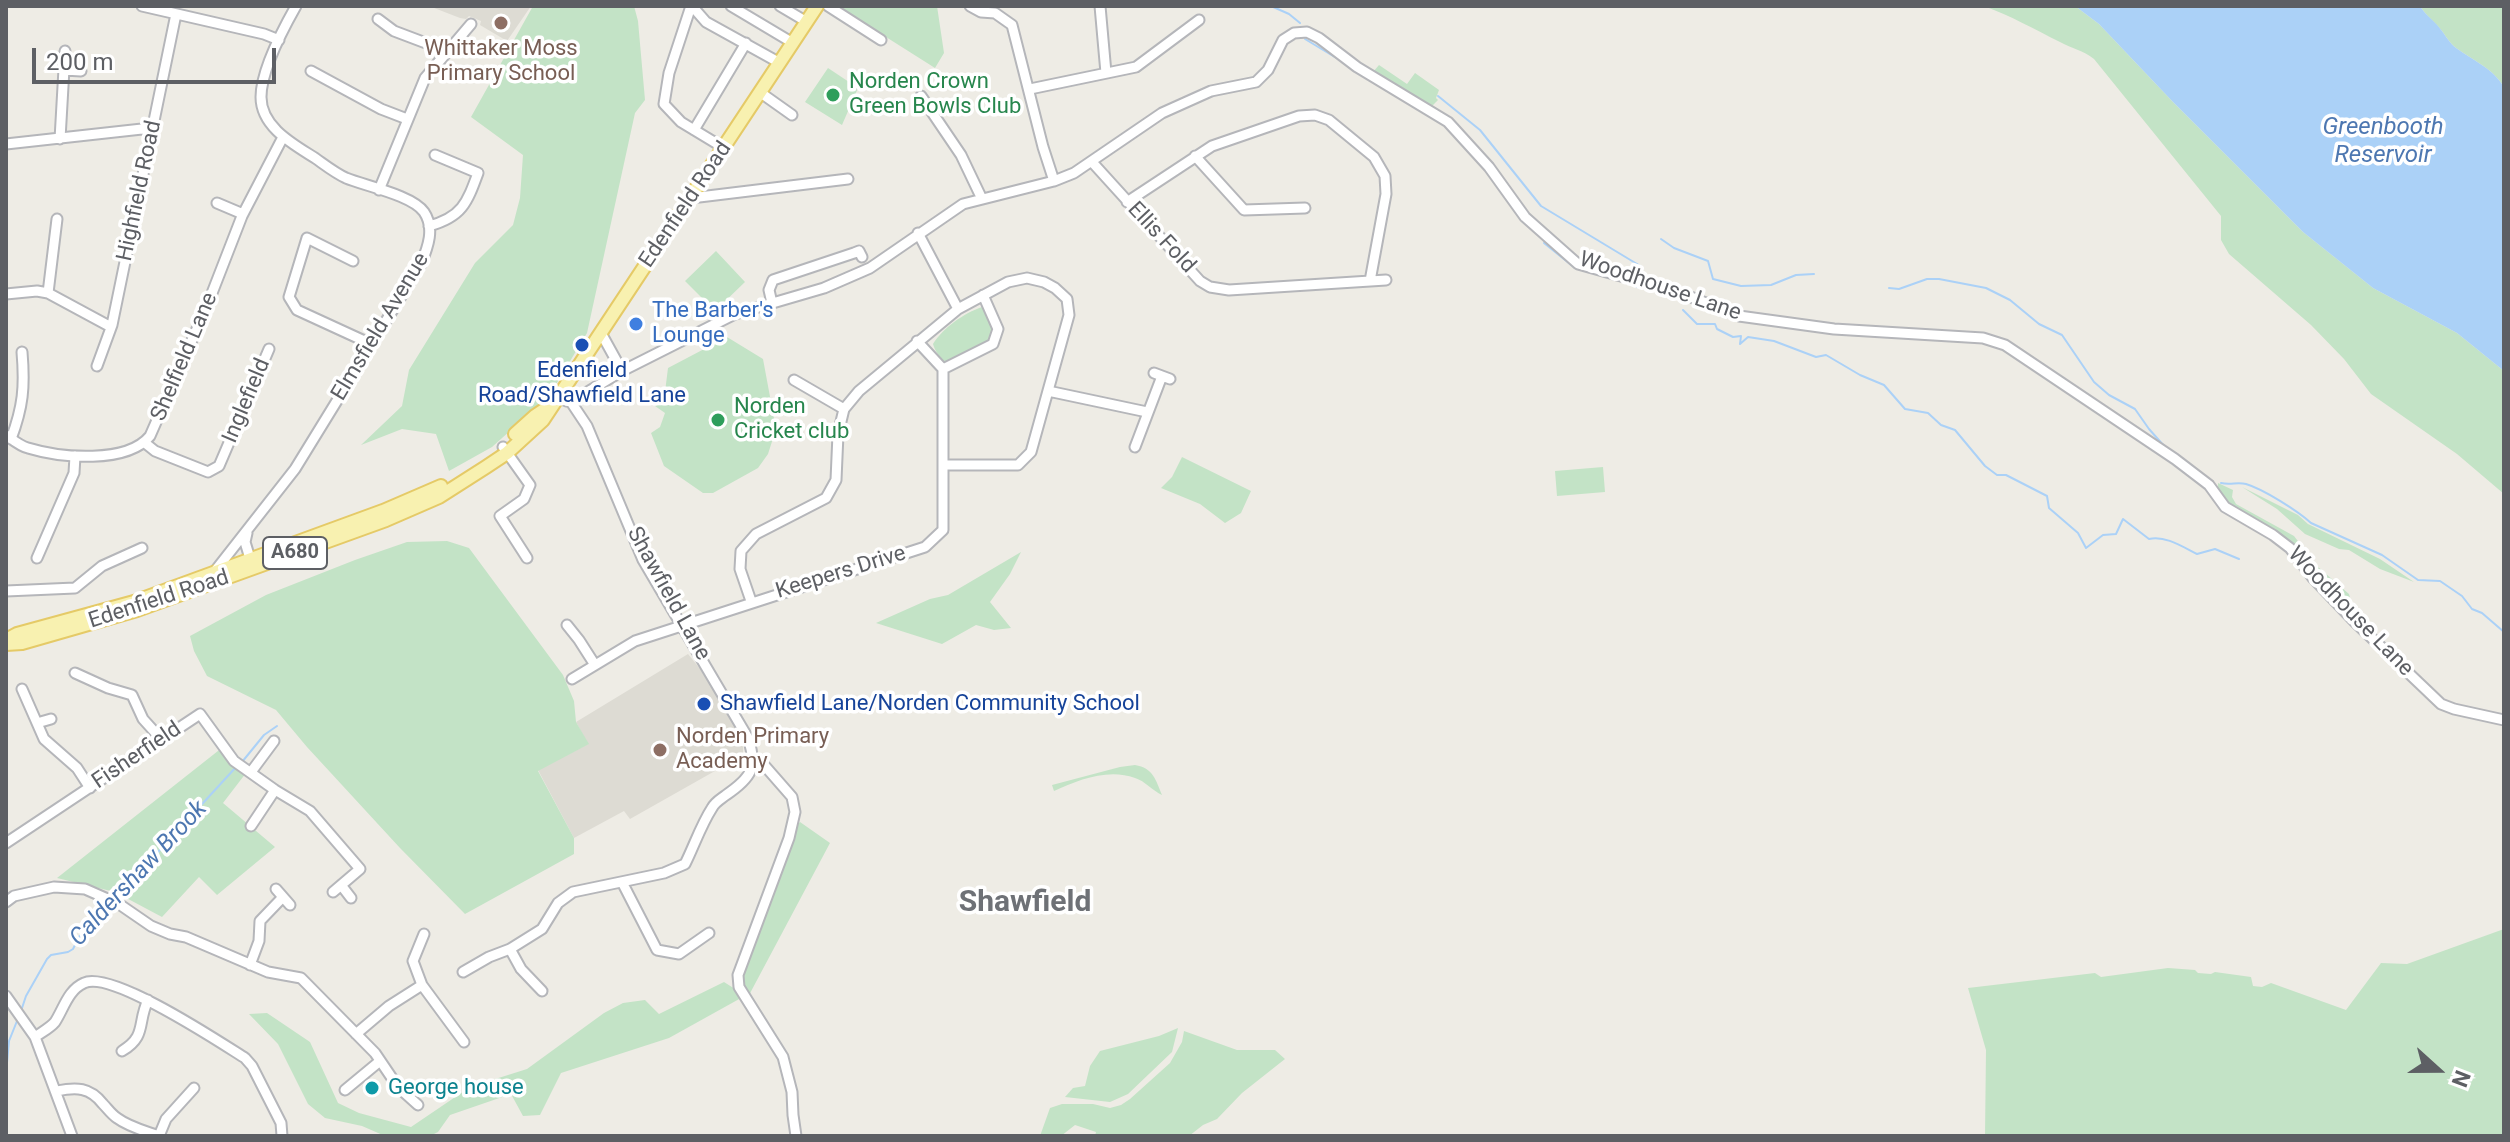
<!DOCTYPE html>
<style>
body{margin:0}
#map{position:relative;width:2510px;height:1142px;overflow:hidden;background:#eeece5;font-family:Roboto,sans-serif}
canvas{display:block}
.frame{position:absolute;inset:0;border:8px solid #5d5f64;pointer-events:none}
.north{position:absolute;left:2398px;top:1030px;width:80px;height:80px;-webkit-text-stroke:6px #fff;paint-order:stroke;rotate:111deg;font-size:22px;font-weight:700;line-height:32px;text-align:center;color:#5d5f64}
.north::after{content:'';display:block;margin:auto;width:28px;height:36px;background:#5d5f64;clip-path:polygon(50% 0,100% 100%,50% 72%,0 100%)}
.scale{position:absolute;left:32px;top:48px;width:244px;height:36px;box-sizing:border-box;border:4px solid #5d5f64;border-top:0;padding-left:10px;font-size:24px;line-height:28px;white-space:nowrap;color:#5d5f64;-webkit-text-stroke:6px #fff;paint-order:stroke}
</style>
<div id="map">
<canvas width="2510" height="1142"></canvas>
<div class="frame"></div>
<div class="north">N</div>
<div class="scale">200 m</div>
</div>
<script>
const g = document.querySelector('canvas').getContext('2d');
g.lineJoin = 'round';
function fill(path, color) {
  g.fillStyle = color;
  g.fill(path, 'evenodd');
}
function trace(path, color, width, dash) {
  g.strokeStyle = color;
  g.lineWidth = width;
  g.lineCap = dash ? 'butt' : 'round';
  g.setLineDash(dash || []);
  g.stroke(path);
}
function label(font, color, halo, rows, align = 'center') {
  g.font = font + ' Roboto,sans-serif';
  g.lineWidth = 7;
  g.setLineDash([]);
  g.textBaseline = 'middle';
  g.strokeStyle = halo;
  g.fillStyle = color;
  for (const [text, x, y, turn = 0] of rows) {
    g.save();
    g.translate(x, y);
    g.rotate((+turn || 0) * Math.PI / 180);
    g.textAlign = isNaN(turn) ? turn : align;
    if (halo) g.strokeText(text, 0, 0);
    g.fillText(text, 0, 0);
    g.restore();
  }
}
fill(new Path2D(`
 M429 6H531L507 41 480 25 481 21 469 16 466 19 460 18Z
 M688 654 701 670 743 741V761L722 767 630 819 624 811 574 838 538 770 588 744 576 722Z`), '#dddbd3');
fill(new Path2D(`
 M533 6H634L638 21 645 100 635 113 587 333 549 396 492 447 449 471 436 434 402 429 361 445 402 406 409 370 475 263 513 225 520 198 523 155 471 117Z
 M837 6H937L944 53 935 68Z
 M1984 6H2075L2099 24 2173 102 2303 232 2373 288 2457 333 2504 371V494L2457 454 2371 394 2344 359 2311 325 2229 254 2221 240V216L2094 59C2083 50 2072 49 2060 42 2034 29 2011 16 1984 6Z
 M2420 6H2504V87C2493 69 2476 62 2459 50 2451 45 2447 38 2442 31 2435 22 2426 16 2420 6Z
 M1379 65 1407 84 1415 73 1439 90 1436 98 1438 100 1431 107 1373 72Z
 M828 68 858 88 842 125 805 102Z
 M716 251 745 282 715 311 685 281Z
 M982 307 986 308 997 330 992 342 949 363C941 361 935 351 933 344 943 328 964 313 982 307Z
 M727 337 763 359 776 429 768 454 758 468 713 493H703L664 466 651 433 660 427 665 413 655 406 664 400 668 368Z
 M1182 457 1251 491 1241 513 1225 523 1200 504 1161 488 1172 477Z
 M1603 467 1605 492 1557 496 1555 471Z
 M2218 483 2233 490 2232 497 2236 504 2294 536 2317 566 2349 594 2354 613 2278 532 2225 503 2218 492Z
 M2242 487 2298 515 2308 524 2380 559 2414 582 2380 569 2349 550 2339 549 2305 534 2277 509Z
 M447 541 469 548 563 675 574 701 576 722 589 744 538 771 574 838V854L465 914 400 848 307 747 276 710 207 676 194 651 190 636 266 595 355 560 407 542Z
 M1021 552 1010 574 990 602 1011 628 994 630 976 625 942 644 876 623 930 599 948 595Z
 M223 747 246 773 223 803 275 847 217 895 199 877 162 917 115 892 57 878Z
 M1135 765C1153 768 1156 780 1162 795 1153 791 1145 781 1135 778 1108 768 1078 780 1054 791L1052 785 1120 767Z
 M800 822 830 843 748 997 743 982 744 965 794 829Z
 M2504 929V1136H1985L1986 1050 1968 988 2095 973 2101 977 2168 968 2195 970 2198 973 2211 974 2215 972 2251 977 2253 986 2262 987 2271 983 2346 1010 2381 963 2407 964Z
 M724 982 735 989 741 998 669 1038 561 1073 540 1115 523 1116 511 1094 450 1115 438 1132 430 1136H385L362 1126 325 1118 308 1104 278 1044 249 1014 267 1013 310 1042 338 1103 359 1113 411 1127 470 1087 527 1069 604 1013 623 1003 645 1000 659 1014Z
 M1178 1028 1172 1052 1128 1094 1110 1102 1065 1097 1073 1088 1085 1086 1090 1066 1100 1051 1159 1036Z
 M1184 1031 1237 1050H1275L1285 1059 1242 1093 1217 1119 1203 1125 1189 1136H1095L1096 1132 1075 1125 1061 1136H1040L1050 1108 1062 1104H1093L1110 1108 1121 1105 1130 1099 1170 1063 1182 1042Z`), '#c3e3c6');
fill(new Path2D(`
 M2075 6H2420C2426 16 2435 21 2442 31 2447 38 2451 45 2459 50 2476 62 2493 69 2504 87V371L2457 333 2373 288 2303 232 2173 102 2099 24Z`), '#abd1f7');
trace(new Path2D(`
 M1271 6 1289 14 1300 23
 M1305 39 1343 62
 M1438 96 1480 130 1541 206 1642 267
 M1661 239 1674 248 1708 261 1713 279 1741 286 1771 285 1796 275 1814 274
 M1544 243 1575 268 1609 277
 M1619 280 1640 288
 M1889 288 1899 289 1927 279H1939L1986 288 2010 300 2039 324 2062 335 2094 382 2109 395 2135 409 2149 429 2165 447
 M1683 310 1697 324H1715L1717 329 1733 337 1741 336 1740 344 1748 337 1774 341 1816 357 1826 355 1860 375 1884 385 1905 409 1928 413 1941 425 1955 430 1985 466 1997 475H2006L2047 496 2049 508 2078 533 2086 548 2103 535 2116 534 2123 519 2149 539C2165 535 2183 547 2197 554L2215 549 2239 559
 M2221 483C2230 485 2238 482 2246 484 2263 489 2298 511 2311 523L2382 555 2418 580 2440 581 2462 596 2472 609 2482 613 2504 632
 M242 762 264 735 277 726
 M114 900 237 766
 M21 1011 26 996 47 959 51 955 68 952 73 949 79 937 110 904
 M6 1074 9 1041 17 1021`), '#abd1f7', 2);
const minor = new Path2D(`
 M142 6 264 34 279 40
 M691 6 669 73 664 104 681 122 724 148
 M692 6 706 22 780 63
 M731 6 793 43
 M780 6 807 22
 M828 6 881 40
 M970 6 981 12 995 13 1012 25 1043 147 1054 181
 M1100 6 1106 73
 M378 19 394 31 431 45 443 55
 M64 70 81 71
 M311 71 381 109 407 119
 M1030 89 1136 67 1199 20
 M761 93 792 115
 M921 96 961 155 982 199
 M694 130 746 43
 M60 139 65 51
 M6 144 142 129 153 131
 M1195 156 1244 210 1305 208
 M1092 162 1200 281 1210 287 1229 290 1386 280
 M379 190 425 78 471 24
 M691 198 848 179
 M1127 202 1212 146 1299 116 1315 115 1329 120 1374 157 1385 176 1386 194 1370 281
 M217 203 243 214
 M429 226C462 217 467 203 478 173L435 155
 M918 233 958 309
 M353 261 307 238 289 297 297 310 371 344
 M48 293 57 219
 M6 294 37 291 48 293 111 327
 M772 303 769 290 773 280 854 253 859 251 862 257
 M601 333 622 371
 M97 366 112 325 176 14
 M943 369 993 344 998 329 983 295
 M1154 373 1170 379
 M794 380 844 409
 M1048 391 1147 412
 M571 402 622 371 735 314 824 288 870 268 963 204 1054 181 1074 173 1162 113 1211 91 1256 82 1268 70 1283 40 1294 33 1307 32 1319 38 1357 67 1448 122 1489 167 1525 217 1578 264 1678 292 1739 316 1834 329 1983 338 2005 345 2175 459 2209 485 2225 507 2273 535 2290 548 2313 578 2354 621 2441 704 2454 709 2504 720
 M6 435C13 440 20 446 28 448 61 458 127 464 150 436L207 306 242 216 283 137
 M11 439C23 407 25 387 22 352
 M145 443 155 451 208 472 219 466 269 349
 M503 447 530 485 524 499 500 516 527 558
 M1135 447 1162 376
 M247 533 245 542 252 565
 M37 558 74 473 75 456
 M215 571 295 469 421 264C428 247 435 228 424 212 412 195 365 186 346 178 335 173 325 165 315 158 293 144 261 127 261 97 261 70 283 29 296 6
 M6 591 75 588 102 566 142 548
 M751 601 740 569 741 551 756 534 826 498 836 480 838 434 844 409 859 391 958 309 1008 282 1027 278 1044 282 1055 288 1067 299 1069 315 1031 452 1018 465H943
 M567 625 579 640 595 665
 M75 673 108 688 132 695 143 719 162 740
 M572 679 635 641 925 547 943 530V369L917 341
 M22 689 44 739 77 768 90 788
 M37 723 51 719
 M753 762 764 765 792 797 795 812 789 838 738 975 739 987 783 1057 792 1092 793 1115 796 1136
 M251 772 274 741
 M251 826 275 790
 M6 843 200 714 234 761 275 790 310 811 360 869 333 892
 M622 882 657 950 679 954 709 933
 M341 885 351 898
 M276 889 290 905
 M6 902 14 896 54 887 85 889 119 904 151 926 170 934 186 937 268 972 301 978 375 1053 398 1087 418 1105
 M510 949 521 969 542 991
 M250 965 259 941 260 921 283 897
 M463 972 489 957 510 949 542 929 558 903 573 892 664 873 685 864C694 846 701 825 712 808 715 802 721 799 726 795 751 778 758 768 748 738L643 560 587 426 571 402 566 401
 M422 985 413 961 424 934
 M6 996 35 1037 72 1136
 M356 1034 389 1006 422 985 464 1042
 M35 1037C42 1032 50 1028 55 1022 64 1008 68 990 84 983 111 970 218 1041 245 1058L252 1066 281 1123 282 1136
 M122 1051C147 1036 137 1023 148 1000
 M345 1090 380 1061
 M57 1091C76 1087 90 1087 103 1104 108 1109 111 1114 117 1118 129 1127 145 1131 159 1136
 M159 1136 166 1119 194 1088`);
const major = new Path2D(`
 M515 434 535 416 550 406
 M6 640 17 634 134 602 383 511 441 486
 M6 644 22 643 137 610 386 520 439 497 486 467 507 453 543 420 817 6`);
trace(minor, '#b5b6ba', 13);
trace(major, '#e5ca67', 16);
trace(minor, '#fff', 9);
trace(major, '#f8f1b0', 12);
for (const [x, y, r, color] of [
 [501,23,8,"#8d6e63"],
 [833,95,8,"#2e9e5b"],
 [636,324,8,"#3f7fe0"],
 [582,345,8,"#1a4fb4"],
 [718,420,8,"#2e9e5b"],
 [704,704,8,"#1a4fb4"],
 [660,750,8,"#8d6e63"],
 [372,1088,8,"#0f9aa8"]
]) {
  const dot = new Path2D();
  dot.arc(x, y, r, 0, 2 * Math.PI);
  g.fillStyle = color;
  g.fill(dot);
  trace(dot, '#fff', 3);
}
for (const [x, y, w] of [
 [295,553,64]
]) {
  const box = new Path2D();
  box.roundRect(x - w / 2, y - 16, w, 32, 6);
  g.fillStyle = '#fff';
  g.fill(box);
  trace(box, '#5d5f64', 2);
}
label('bold 20px', '#5d5f64', null, [
 ["A680",295,553]
]);
label('22px', '#785e54', '#fff', [
 ["Whittaker Moss",501,49],
 ["Primary School",501,74],
 ["Norden Primary",676,737,"left"],
 ["Academy",676,762,"left"]
]);
label('22px', '#27864d', '#fff', [
 ["Norden Crown",849,82],
 ["Green Bowls Club",849,107],
 ["Norden",734,407],
 ["Cricket club",734,432]
], 'left');
label('22px', '#5d5f64', '#fff', [
 ["Highfield Road",140,191,-78],
 ["Edenfield Road",686,205,-56],
 ["Ellis Fold",1161,238,47],
 ["Woodhouse Lane",1660,287,19],
 ["Elmsfield Avenue",381,327,-59],
 ["Shelfield Lane",185,357,-67],
 ["Inglefield",247,401,-67],
 ["Keepers Drive",841,573,-17],
 ["Shawfield Lane",668,594,61],
 ["Edenfield Road",159,600,-18],
 ["Woodhouse Lane",2350,612,46],
 ["Fisherfield",137,756,-34]
]);
label('22px', '#366cbe', '#fff', [
 ["The Barber's",652,311],
 ["Lounge",652,336]
], 'left');
label('22px', '#164399', '#fff', [
 ["Edenfield",582,371],
 ["Road/Shawfield Lane",582,396],
 ["Shawfield Lane/Norden Community School",720,704,"left"]
]);
label('22px', '#0d838f', '#fff', [
 ["George house",388,1088]
], 'left');
label('italic 24px', '#4d77b1', '#fff', [
 ["Greenbooth",2383,128],
 ["Reservoir",2383,156],
 ["Caldershaw Brook",139,874,-47]
]);
label('bold 30px', '#6e7176', '#fff', [
 ["Shawfield",1025,903]
]);
</script>
